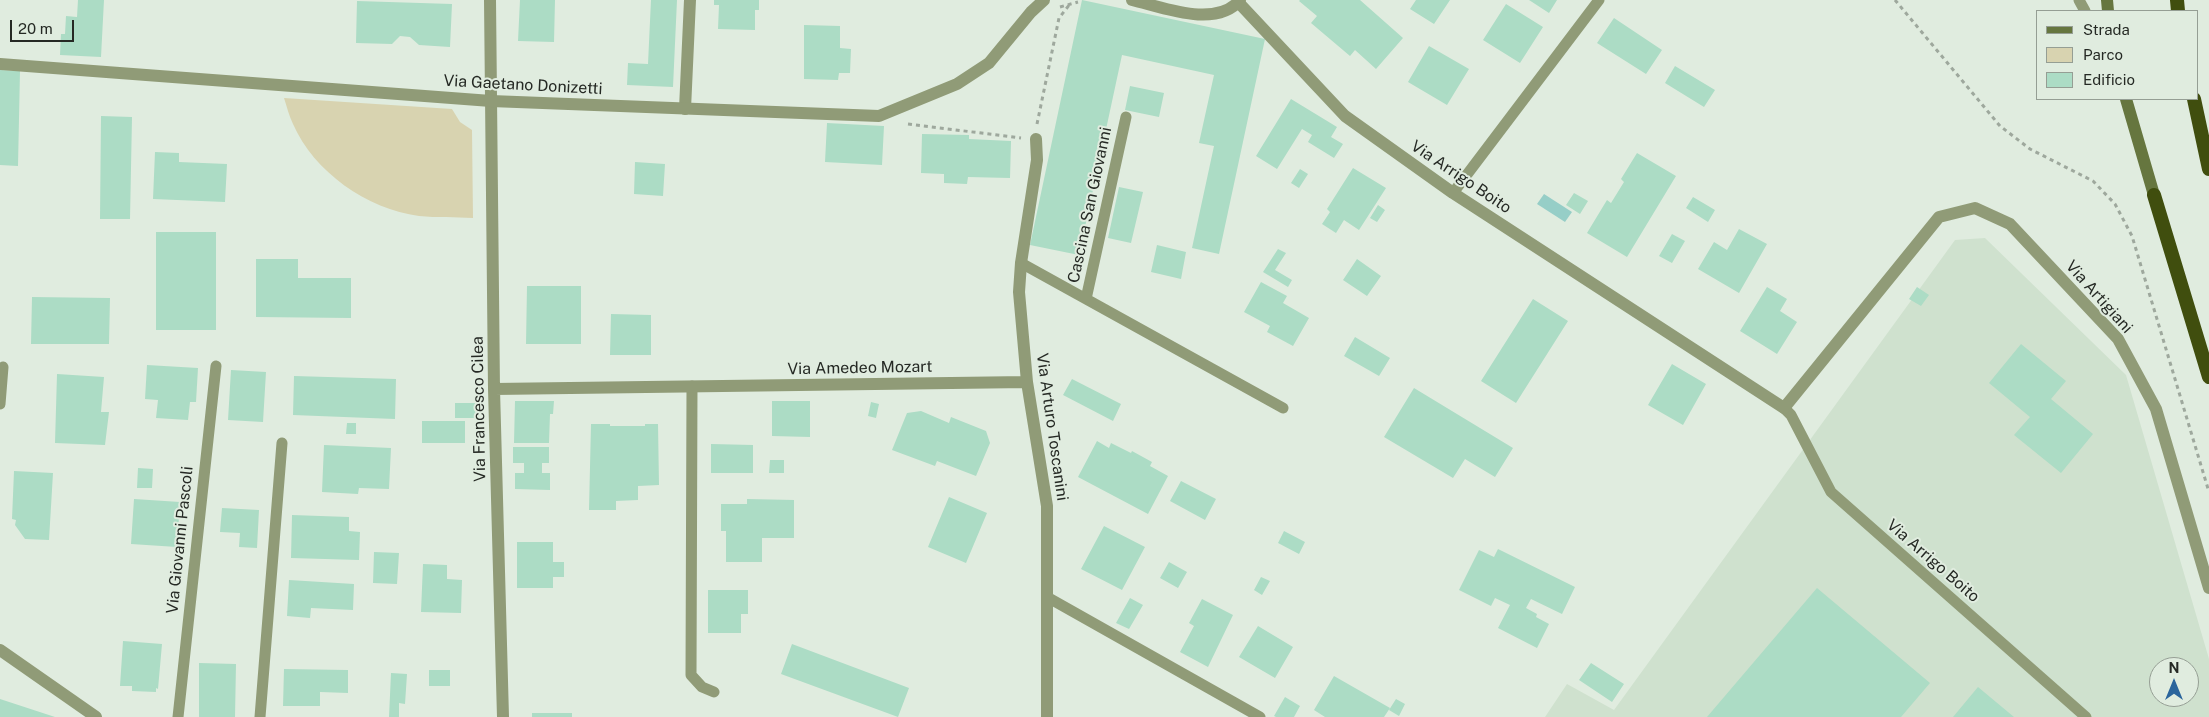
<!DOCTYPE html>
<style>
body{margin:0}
#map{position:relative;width:2209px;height:717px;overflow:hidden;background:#e0ecdf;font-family:"Public Sans",sans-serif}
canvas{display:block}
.legend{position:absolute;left:2036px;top:10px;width:162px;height:90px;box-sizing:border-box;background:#e0ecdf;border:1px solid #959e94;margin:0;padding:6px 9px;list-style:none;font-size:15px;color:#252924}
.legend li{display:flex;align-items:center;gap:10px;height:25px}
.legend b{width:25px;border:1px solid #959e94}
.north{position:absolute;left:2149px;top:657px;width:50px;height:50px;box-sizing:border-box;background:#e0ecdf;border:1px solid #959e94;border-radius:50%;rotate:0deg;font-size:14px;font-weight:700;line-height:20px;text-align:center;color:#252924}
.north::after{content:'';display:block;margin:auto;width:18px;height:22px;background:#2b659c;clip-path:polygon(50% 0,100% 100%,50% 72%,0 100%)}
.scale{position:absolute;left:10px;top:20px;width:64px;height:22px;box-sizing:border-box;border:2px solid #252924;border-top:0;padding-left:6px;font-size:15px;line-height:18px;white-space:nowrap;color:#252924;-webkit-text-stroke:4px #e0ecdf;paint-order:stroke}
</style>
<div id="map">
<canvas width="2209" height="717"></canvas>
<ul class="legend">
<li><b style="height:6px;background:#66763f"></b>Strada</li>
<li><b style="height:14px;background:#d8d3b0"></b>Parco</li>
<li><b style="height:14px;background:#acdcc5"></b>Edificio</li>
</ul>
<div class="north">N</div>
<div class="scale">20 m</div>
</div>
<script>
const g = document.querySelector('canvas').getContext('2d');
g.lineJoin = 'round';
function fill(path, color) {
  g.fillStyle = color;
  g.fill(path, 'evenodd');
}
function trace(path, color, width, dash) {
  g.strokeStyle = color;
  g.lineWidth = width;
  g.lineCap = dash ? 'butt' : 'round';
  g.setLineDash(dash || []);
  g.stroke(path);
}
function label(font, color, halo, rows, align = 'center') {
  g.font = font + ' "Public Sans",sans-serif';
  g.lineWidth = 4;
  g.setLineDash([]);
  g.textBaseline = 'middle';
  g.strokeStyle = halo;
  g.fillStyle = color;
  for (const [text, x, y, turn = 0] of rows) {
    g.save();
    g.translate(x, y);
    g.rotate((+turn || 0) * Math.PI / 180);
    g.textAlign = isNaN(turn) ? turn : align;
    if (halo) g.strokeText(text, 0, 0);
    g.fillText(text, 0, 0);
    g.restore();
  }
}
fill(new Path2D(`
 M1985 238 2126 375 2209 659V717H1545L1567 684 1614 710 1955 240ZM2159 667H2189V697H2159Z`), '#cfe1ce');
fill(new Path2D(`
 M284 98 452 109 460 122 472 130 473 218C455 217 437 218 419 216 367 209 314 172 293 124 289 116 287 107 284 98Z`), '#d8d3b0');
fill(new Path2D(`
 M1544 194 1572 212 1565 222 1537 204Z`), '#96cec7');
fill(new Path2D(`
 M78 0H104L101 57 60 55 61 34H65L66 16 77 17Z
 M520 0H555L554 42 518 41Z
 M651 0H677L673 87 627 85 628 63 648 64Z
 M714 0H759V10H755V30L718 29 719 5H714Z
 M1082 0 1265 39 1219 254 1192 248 1214 146 1199 143 1214 75 1122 55 1079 255 1030 245Z
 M1300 0H1360L1403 38 1376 69 1355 50 1350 56 1311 23 1317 16 1299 1Z
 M1416 0H1450L1434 24 1410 9Z
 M1529 0H1557L1549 13Z
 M357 1 452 4 450 47 419 45 410 37 400 36 392 44 356 43Z
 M1506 4 1543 27 1520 63 1483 40Z
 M1614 18 1662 50 1646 74 1597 43Z
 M804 25 840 26V48L851 49 850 73H839L838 80 804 79Z
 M1429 46 1469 69 1447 105 1408 82Z
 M1675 66 1715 90 1704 107 1665 83Z
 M0 70 20 71 18 166 0 165Z
 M1130 86 1164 93 1159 117 1125 110Z
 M1291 99 1337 127 1331 137 1343 144 1334 158 1308 142 1312 135 1302 129 1277 169 1256 156Z
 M101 116 132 117 130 219H100Z
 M827 123 884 126 882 165 825 162Z
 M922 134 969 135V139L1011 141 1010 178 968 177 967 184 944 183V174L921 173Z
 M155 152 179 153V162L227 164 225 202 153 199Z
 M1637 153 1676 176 1627 257 1587 233 1607 200 1611 203 1624 182 1621 179Z
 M635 162 665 164 663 196 634 194Z
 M1353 168 1386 188 1359 230 1344 220 1336 233 1322 224 1330 212 1327 209Z
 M1300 169 1308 174 1299 188 1291 183Z
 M1119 187 1143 192 1131 243 1108 238Z
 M1574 193 1588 201 1580 214 1566 205Z
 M1693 197 1715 210 1708 222 1686 208Z
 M1378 205 1385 210 1377 222 1370 218Z
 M1739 229 1767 244 1739 293 1698 269 1714 242 1727 250Z
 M156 232H216V330H156Z
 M1672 234 1685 241 1672 263 1659 256Z
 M1157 245 1186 252 1181 279 1151 272Z
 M1278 249 1286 253 1275 270 1292 280 1288 287 1263 272Z
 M256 259H298V278H351V318L256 317Z
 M1357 259 1381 276 1367 296 1343 280Z
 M1261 282 1287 296 1283 303 1309 318 1293 346 1267 332 1270 326 1244 312Z
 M527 286H581V344H526Z
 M1767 287 1787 299 1780 311 1797 322 1777 354 1740 331Z
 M1917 287 1929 295 1921 306 1909 299Z
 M32 297 110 298 109 344H31Z
 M1533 299 1568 321 1516 403 1481 381Z
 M611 314 651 315V355H610Z
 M1355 337 1390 358 1379 376 1344 356Z
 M2021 344 2066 381 2051 399 2093 434 2061 473 2014 435 2030 417 1989 383Z
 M1672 364 1706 384 1683 425 1648 405Z
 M147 365 198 368 196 402H190L188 420 156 418 158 400 145 399Z
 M231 370 266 372 263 422 228 420Z
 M57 374 104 377 101 412H109L105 445 55 443Z
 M294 376 396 379 395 419 293 415Z
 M1072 379 1121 404 1113 421 1063 395Z
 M1414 388 1513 448 1495 477 1465 459 1453 478 1384 437Z
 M515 401H554L553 414H550L549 443H514Z
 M772 401H810V437L772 436Z
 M871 402 879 404 876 418 868 416Z
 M455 403H478L477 418H455Z
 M921 411 949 423 951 417 986 431 990 443 976 476 937 461 935 466 892 450 907 413Z
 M422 421H465V443H422Z
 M347 423H356V434H346Z
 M591 424H610V426H645V424H658L659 485 638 486V500L616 501V510H589Z
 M1097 441 1109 448 1111 443 1131 453 1132 451 1152 462 1150 466 1168 476 1148 514 1078 477Z
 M711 444 753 445V473H711Z
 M324 445 391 448 389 489 359 488 358 494 322 492Z
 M513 447H549V463H542V473H550V490L515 489V473H524V463H513Z
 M770 460H784V473H769Z
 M138 468 153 469 152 488H137Z
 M14 471 53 473 49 540 25 539 15 525 16 520 12 519Z
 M1181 481 1216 499 1205 520 1170 501Z
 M949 497 987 513 966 563 928 547Z
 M134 499 180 502 177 547 131 544Z
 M747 499 794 500V538H762V562H726V531H721V504H747Z
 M222 508 259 510 257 548 239 547 240 533 220 532Z
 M292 515 349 517V531L360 532 359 560 291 558Z
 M1104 526 1145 547 1122 590 1081 569Z
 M1284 531 1305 542 1299 554 1278 543Z
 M517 542H553V562H564V577H553V588H517Z
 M1498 549 1575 587 1562 614 1531 599 1526 608 1537 614 1536 617 1549 624 1537 648 1498 628 1510 605 1495 598 1491 606 1459 590 1479 550 1494 557Z
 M374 552 399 553 397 584 373 583Z
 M1169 562 1187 572 1178 588 1160 578Z
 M423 564 447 565V579L462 580 461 613 421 612Z
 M1261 577 1270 581 1262 595 1254 590Z
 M289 580 354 584 353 610 311 608 310 618 287 616Z
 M1817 588 1930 683 1901 717H1707Z
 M708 590H748V614H741V633H708Z
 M1130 598 1143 605 1129 629 1116 623Z
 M1202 599 1233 615 1208 667 1180 652 1194 626 1189 623Z
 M1258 626 1293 647 1275 678 1239 657Z
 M123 641 162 644 158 689 156 688V692L132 691V686H120Z
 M792 644 909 688 898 717 781 674Z
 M199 663 236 664 235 717H199Z
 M1591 663 1624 684 1612 702 1579 680Z
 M284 669 348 670V693L320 692V706H283Z
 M429 670H450V686H429Z
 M391 673 407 674 405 704 399 703V717H389Z
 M1334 676 1390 708 1384 717H1325L1314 710Z
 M1978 687 2014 717H1953Z
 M1285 697 1300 706 1294 717H1276L1274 716Z
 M0 699 55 717H0Z
 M1396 699 1405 704 1399 716 1389 710Z
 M532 713H572V717H532Z`), '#acdcc5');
trace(new Path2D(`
 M1895 0 2000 126 2030 149 2093 181 2115 204 2132 236 2209 492
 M1060 7 1078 2
 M908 124 1021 138
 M1037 124 1059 18 1070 4`), '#9ea89d', 3, [4, 4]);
trace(new Path2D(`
 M2079 0 2085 11
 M1453 193 1599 0
 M1021 263 1283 408
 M1086 299 1126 117
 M692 386 691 675 702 687 714 692
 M0 404 3 367
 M1784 408 1791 415 1831 492 2086 717
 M1047 597 1260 717
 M178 717 216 366
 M260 717 282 443`), '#909b77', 11);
trace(new Path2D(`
 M490 0 494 389 503 717
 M1238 2 1345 116 1453 193 1784 408 1939 217 1975 208 2010 224 2118 339 2156 409 2209 588
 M685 109 690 0
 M1036 139 1037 160 1021 263 1019 292 1027 382 1047 506V717
 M494 389 1027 382
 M0 650 96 717`), '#909b77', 12);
trace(new Path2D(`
 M1132 0C1162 7 1216 29 1240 0
 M0 64 491 101 879 116 957 84 989 63 1031 12 1044 0`), '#909b77', 12);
trace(new Path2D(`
 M2107 0 2108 11
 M2126 99 2154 195`), '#66763f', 12);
trace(new Path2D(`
 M2177 0 2178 11
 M2194 99 2209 169
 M2154 195 2209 377`), '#404e0e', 14);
label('16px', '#252924', '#e0ecdf', [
 ["Via Gaetano Donizetti",523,85,3],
 ["Via Arrigo Boito",1461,177,34],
 ["Cascina San Giovanni",1090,205,-78],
 ["Via Artigiani",2099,297,48],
 ["Via Amedeo Mozart",860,368,-1],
 ["Via Francesco Cilea",479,409,-91],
 ["Via Arturo Toscanini",1052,427,82],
 ["Via Giovanni Pascoli",180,540,-84],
 ["Via Arrigo Boito",1933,561,41]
]);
</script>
